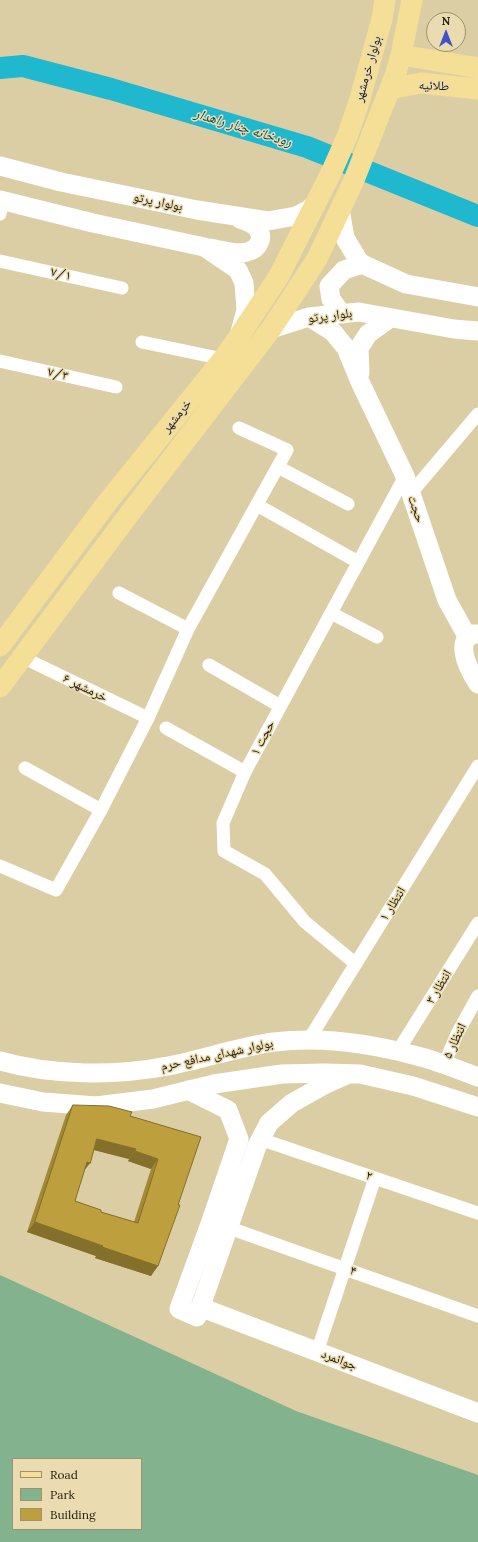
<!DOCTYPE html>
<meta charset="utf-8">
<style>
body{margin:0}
#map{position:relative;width:478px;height:1542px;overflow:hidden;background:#dccea4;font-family:Lora,serif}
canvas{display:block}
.legend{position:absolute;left:12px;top:1458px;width:130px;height:72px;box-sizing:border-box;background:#eadbb1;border:1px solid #9c9171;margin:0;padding:5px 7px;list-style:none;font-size:12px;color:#272111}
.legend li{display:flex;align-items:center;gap:8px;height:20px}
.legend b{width:20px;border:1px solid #9c9171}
.north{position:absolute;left:426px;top:12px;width:40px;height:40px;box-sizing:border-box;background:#eadbb1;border:1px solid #9c9171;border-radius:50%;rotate:0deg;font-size:11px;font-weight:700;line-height:16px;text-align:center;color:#272111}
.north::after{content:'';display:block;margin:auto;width:14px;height:18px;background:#4052c5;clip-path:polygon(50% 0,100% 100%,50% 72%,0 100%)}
</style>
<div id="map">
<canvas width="478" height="1542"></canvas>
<ul class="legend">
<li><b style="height:5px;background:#f5de95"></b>Road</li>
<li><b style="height:11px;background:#82b28e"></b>Park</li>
<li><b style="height:11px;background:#bd9f3e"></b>Building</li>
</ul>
<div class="north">N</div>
</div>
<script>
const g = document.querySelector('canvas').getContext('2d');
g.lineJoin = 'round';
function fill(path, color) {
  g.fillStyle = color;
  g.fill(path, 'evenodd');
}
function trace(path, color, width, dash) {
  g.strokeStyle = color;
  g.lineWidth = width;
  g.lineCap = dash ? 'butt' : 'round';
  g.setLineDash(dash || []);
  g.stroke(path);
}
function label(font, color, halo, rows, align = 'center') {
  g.font = font + ' Lora,"Noto Naskh Arabic",serif';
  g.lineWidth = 3;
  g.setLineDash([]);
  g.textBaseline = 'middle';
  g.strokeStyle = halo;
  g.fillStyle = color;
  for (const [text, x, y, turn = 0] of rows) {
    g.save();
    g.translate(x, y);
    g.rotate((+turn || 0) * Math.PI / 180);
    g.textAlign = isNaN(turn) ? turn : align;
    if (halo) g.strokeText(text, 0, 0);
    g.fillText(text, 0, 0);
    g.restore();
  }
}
fill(new Path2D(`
 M0 1275 296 1411 478 1475V1542H0ZM13 1459H141V1529H13Z`), '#82b28e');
trace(new Path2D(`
 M0 68 23 66 111 89 307 147 478 216`), '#20b8cf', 22);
trace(new Path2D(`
 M0 214 3 200
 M0 261 122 288
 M142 342 223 359
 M0 361 116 387
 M278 467 348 504
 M411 493 478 414
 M257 505 358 562
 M119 593 188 629
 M331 613 377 637
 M22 657 148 718
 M209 665 280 706
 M166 728 245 772
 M25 768 101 810
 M0 866 56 890 101 810 148 718 188 629 287 450 239 428
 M356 964 305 922 265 874 224 851 223 823 245 772 405 476
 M308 1041 478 766
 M398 1051 478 923
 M444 1065 457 1034 478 996
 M260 1139 478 1213
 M221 1225 478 1316
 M317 1352 375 1178`), '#fff', 13);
trace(new Path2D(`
 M0 166 61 182 197 210 268 221 296 216 308 210 315 204
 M0 200 93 223 204 247 238 270 244 283 246 310 240 332
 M340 209 345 238 360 263 406 284 478 297
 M210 248C222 250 235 255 247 252 258 250 265 238 257 228 253 223 246 221 240 219
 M342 314 331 299 329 286 344 270 363 264
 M309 317 333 332 346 348 360 382 405 476 447 600 468 638
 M271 329 309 317 359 312 454 329 478 331
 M360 373 359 348 368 334 390 318
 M477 634H471C470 636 466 638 465 641 460 654 471 673 478 684
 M0 1061C52 1076 116 1076 168 1066 204 1059 238 1047 274 1042 323 1036 374 1044 421 1057 440 1062 459 1070 478 1077
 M188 1090 228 1110 239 1139 211 1221 179 1309 197 1317 257 1146 269 1123 292 1103 326 1084 348 1074
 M0 1093 43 1102 96 1106 153 1099 214 1084 282 1074 324 1073 360 1074 413 1086 478 1107
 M200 1307 478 1413`), '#fff', 19);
trace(new Path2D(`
 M401 55 478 68
 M390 89 421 83 478 89
 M0 646 106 504 223 359 238 338 279 276 331 173 347 137 359 102 382 19 385 0
 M0 687 130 513 271 329 317 259 354 180 396 73 401 55 412 0`), '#f5de95', 21);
fill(new Path2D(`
 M73 1105 130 1116 201 1137 151 1276 95 1258 96 1256 27 1232 66 1115ZM94 1150 129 1159 128 1161 151 1169 134 1222 101 1212 75 1201 84 1171 90 1163Z`), '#a38935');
fill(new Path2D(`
 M97 1139 136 1149 129 1159 90 1149Z
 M135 1151 158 1159 151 1169 128 1161Z
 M87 1162 90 1163 82 1173Z
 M35 1222 103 1246 96 1256 27 1232Z
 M102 1247 158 1266 151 1276 95 1258Z`), '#846f2b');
const building = new Path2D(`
 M73 1105 109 1106 132 1112 130 1116 201 1137 178 1205H180L158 1266 102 1247 103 1246 35 1222ZM97 1139 136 1149 135 1151 158 1159 138 1223 101 1212V1210L75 1201 87 1162 90 1163Z`);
fill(building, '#bd9f3e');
trace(building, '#846f2b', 1);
label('13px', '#272111', '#eadbb1', [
 ["بولوار خرمشهر",368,69,-74],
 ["طلائیه",434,86,3],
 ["بولوار پرتو",158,202,12],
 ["۷/۱",61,274,13],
 ["بلوار پرتو",330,316,-7],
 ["۷/۳",58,374,13],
 ["خرمشهر",177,416,-51],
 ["حجت",416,509,71],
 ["خرمشهر ۶",85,688,26],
 ["حجت ۱",263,738,-62],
 ["انتظار ۱",393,904,-58],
 ["انتظار ۳",439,987,-59],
 ["انتظار ۵",455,1041,-65],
 ["بولوار شهدای مدافع حرم",217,1055,-12],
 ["۲",369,1176,19],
 ["۴",353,1271,20],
 ["جوانمرد",339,1360,21]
]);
label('italic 14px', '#094751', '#eadbb1', [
 ["رودخانه چنار راهدار",243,128,17]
]);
</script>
